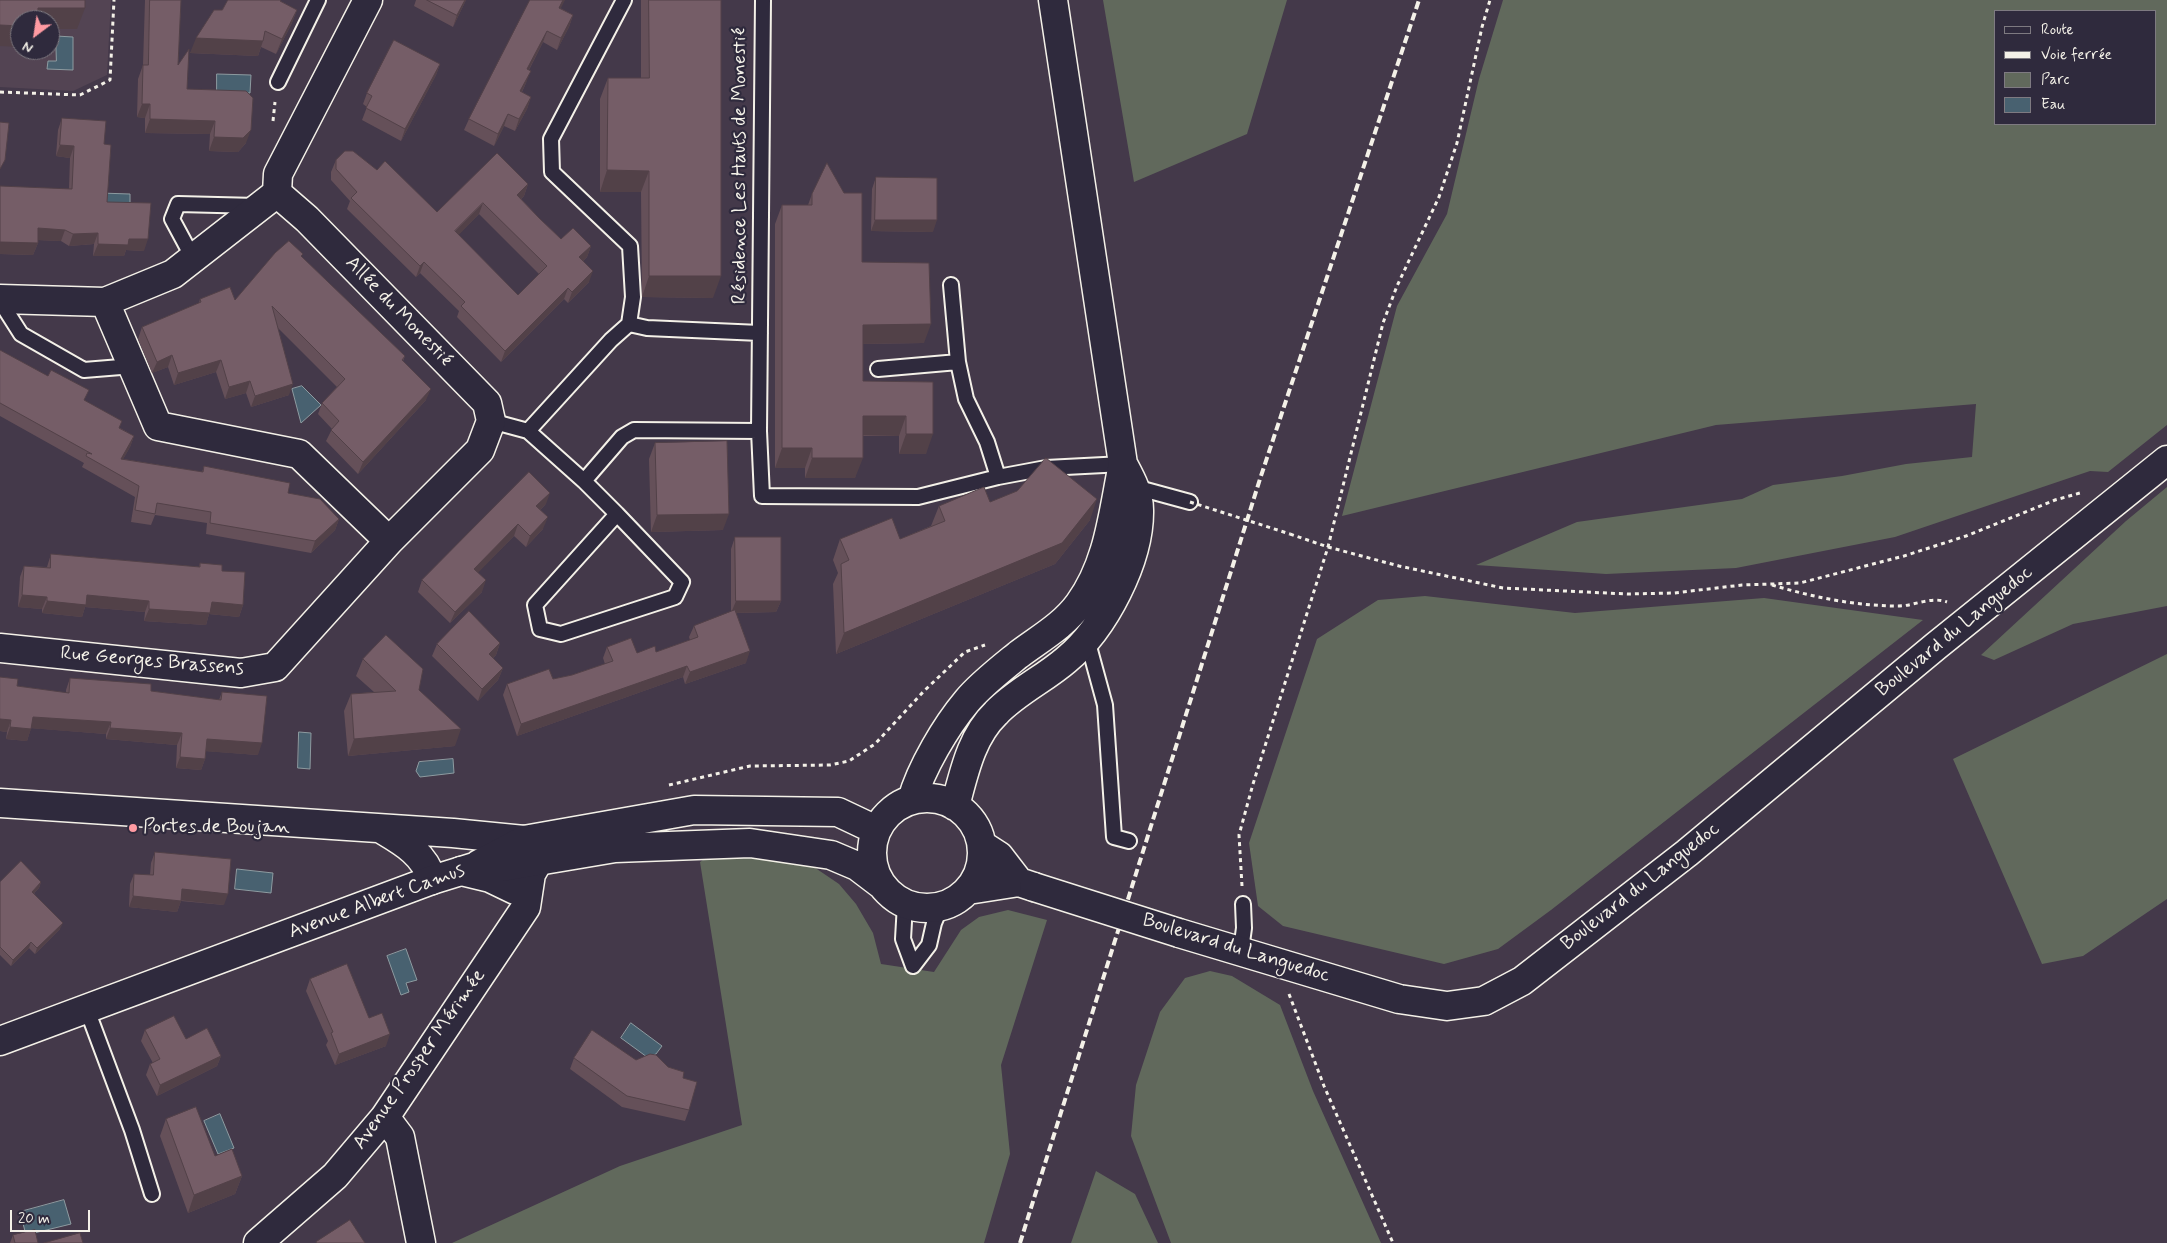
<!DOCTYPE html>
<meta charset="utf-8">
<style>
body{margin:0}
#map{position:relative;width:2167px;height:1243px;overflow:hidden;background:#44394a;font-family:Mynerve,sans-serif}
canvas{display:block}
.legend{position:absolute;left:1994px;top:10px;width:162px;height:115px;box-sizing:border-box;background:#2f2a3d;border:1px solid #7e7a81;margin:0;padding:6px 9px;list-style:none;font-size:15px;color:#f4f1e8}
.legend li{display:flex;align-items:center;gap:10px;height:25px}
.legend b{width:25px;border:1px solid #7e7a81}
.north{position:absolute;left:10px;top:10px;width:50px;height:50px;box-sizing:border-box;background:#2f2a3d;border:1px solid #7e7a81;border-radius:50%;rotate:211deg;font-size:14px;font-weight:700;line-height:20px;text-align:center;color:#f4f1e8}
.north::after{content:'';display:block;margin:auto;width:18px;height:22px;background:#ff9aa2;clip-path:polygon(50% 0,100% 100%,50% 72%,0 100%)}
.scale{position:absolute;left:10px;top:1210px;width:80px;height:22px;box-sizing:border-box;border:2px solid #f4f1e8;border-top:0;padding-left:6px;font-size:15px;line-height:18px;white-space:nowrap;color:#f4f1e8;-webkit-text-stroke:4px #2f2a3d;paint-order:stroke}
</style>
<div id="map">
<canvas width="2167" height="1243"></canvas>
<ul class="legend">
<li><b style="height:6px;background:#2f2a3d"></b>Route</li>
<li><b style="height:6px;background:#f4f1e8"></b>Voie ferrée</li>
<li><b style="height:14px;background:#61695c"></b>Parc</li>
<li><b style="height:14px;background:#486170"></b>Eau</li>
</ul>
<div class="north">N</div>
<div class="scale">20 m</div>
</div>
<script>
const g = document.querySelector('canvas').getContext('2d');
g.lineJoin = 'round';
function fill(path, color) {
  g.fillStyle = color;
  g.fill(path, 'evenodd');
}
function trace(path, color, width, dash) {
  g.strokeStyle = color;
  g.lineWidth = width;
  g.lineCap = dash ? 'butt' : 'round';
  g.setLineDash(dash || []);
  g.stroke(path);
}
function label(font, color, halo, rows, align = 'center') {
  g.font = font + ' Mynerve,sans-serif';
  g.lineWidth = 4.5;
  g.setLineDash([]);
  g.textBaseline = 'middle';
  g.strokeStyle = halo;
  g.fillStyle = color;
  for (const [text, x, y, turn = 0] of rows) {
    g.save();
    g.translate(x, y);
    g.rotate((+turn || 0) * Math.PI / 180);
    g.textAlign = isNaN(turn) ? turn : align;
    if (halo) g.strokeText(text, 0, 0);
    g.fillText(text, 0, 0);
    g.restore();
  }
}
fill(new Path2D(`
 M0 0H111L107 75 73 91 0 87ZM20 20H50V50H20Z`), '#534453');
fill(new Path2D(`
 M1103 0H1287L1247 134 1134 182Z
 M1503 0H2167V425L2108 472 2090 471 1895 537 1736 568 1606 574 1476 565 1577 522 1742 499 1773 485 1842 476 1906 464 1972 457 1976 404 1716 425 1342 516 1397 306 1447 214 1479 79ZM2156 11V124H1996V11Z
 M2167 487V606L2073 624 1994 660 1981 655 2126 521Z
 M1425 596 1575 613 1764 598 1923 620 1551 910 1498 949 1444 964 1283 926 1258 906 1249 843 1317 639 1378 600Z
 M2167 654V899L2083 956 2042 964 1953 759Z
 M710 855 808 863 839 884 856 904 873 933 881 964 934 972 961 930 979 917 1008 910 1047 920 1001 1065 1010 1154 984 1243H452L620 1166 742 1125 700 862Z
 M1210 971 1232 976 1280 1005 1313 1091 1381 1243H1171L1131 1136 1136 1085 1160 1012 1185 978Z
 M1096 1171 1135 1194 1158 1243H1071Z`), '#61695c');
const water = new Path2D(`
 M56 36 73 37V70L47 69 48 61H56Z
 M217 74 251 75 250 93 217 92Z
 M100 193 130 194V209L100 208Z
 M302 386 321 405 301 423 292 389Z
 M299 732 311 733 310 769 298 768Z
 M453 759 454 773 420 777 416 771 419 762Z
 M237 869 273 873 271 893 235 889Z
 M406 949 417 980 406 983 409 992 401 995 387 956Z
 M631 1023 662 1046 656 1054 647 1057 621 1038Z
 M220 1114 234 1148 218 1154 204 1121Z
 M64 1200 71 1224 26 1235 20 1212Z`);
fill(water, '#486170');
trace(water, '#8d9ba0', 1);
const service = new Path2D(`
 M763 0 759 431 762 496 918 497 998 477 1046 468 1123 464
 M278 82 318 0
 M193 258 172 219 178 204 257 206
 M951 285 958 362 966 399 987 442 998 477
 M0 301 21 334 84 370 133 366
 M629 324 647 328 760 333
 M878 369 958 362
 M491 421 528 431 584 481 617 514 535 605 540 629 561 634 675 597 682 582 617 514
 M528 431 611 340 629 324 633 297 630 246 552 172 551 139 624 0
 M584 481 622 437 634 430 759 431
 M1135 487 1190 502
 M1087 639 1105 705 1114 837 1129 841
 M905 904 903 939 913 966
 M1241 950 1244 928 1243 904
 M913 966 929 945 934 923 941 906
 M86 1007 132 1130 152 1194`);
const minor = new Path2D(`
 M0 299 105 302 173 274 277 193
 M105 302 158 426 299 454 389 541
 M0 648 241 673 275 667 389 541 480 450 491 421 487 403 307 219 277 193 278 174 368 0
 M0 803 453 833 524 840
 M383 830C405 843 425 855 432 880
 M461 871 490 878 515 890
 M385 1117 400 1137 421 1243
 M258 1243 335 1176 385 1117 526 907 531 874 539 860`);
const tertiary = new Path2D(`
 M872 853a55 55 0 1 1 110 0a55 55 0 1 1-110 0Z
 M912 800C921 768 946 726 967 701 980 685 1002 668 1018 655 1039 639 1063 626 1079 604 1109 563 1113 512 1123 464
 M955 806C964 773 971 737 996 713 1016 692 1044 679 1066 660 1104 629 1140 560 1139 510 1139 493 1131 479 1123 464L1053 0
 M982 845 999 856 1019 882
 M479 864 524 840 694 810 838 812 876 830
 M968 890 1019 882 1034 887
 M1179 933 1399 999 1447 1006 1484 1001 1522 981 1687 853 1936 646 2167 460
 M0 1041 432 880 474 867H502L615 848 750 843 831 855 857 866 882 885`);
trace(service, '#f4f1e8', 18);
trace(minor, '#f4f1e8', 31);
trace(tertiary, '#f4f1e8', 31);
trace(new Path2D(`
 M0 92 80 95 110 80 114 0
 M273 121 275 102
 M1290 534 1328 547 1399 566 1503 588 1627 594 1674 593 1742 585 1800 583 1904 556 1966 536 2055 500 2080 493
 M1772 585C1813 597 1855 606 1898 606 1915 606 1930 596 1947 602
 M669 785 750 766 830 765 849 761 875 744 924 691 965 652 985 645
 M1242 886 1239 835 1253 784 1328 547 1383 323 1397 286 1439 197 1457 143 1482 27 1490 0
 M1289 994 1324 1086 1393 1243`), '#f4f1e8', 3, [4, 4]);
trace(service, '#2f2a3d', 14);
trace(minor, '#2f2a3d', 28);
trace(tertiary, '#2f2a3d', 28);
trace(new Path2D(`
 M1020 1243 1260 479 1419 0`), '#f4f1e8', 4, [8, 4]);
const tertiaryBridge = new Path2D(`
 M1034 887 1179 933`);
trace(tertiaryBridge, '#f4f1e8', 31, []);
trace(new Path2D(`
 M1190 502 1290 534`), '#f4f1e8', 3, [4, 4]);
trace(tertiaryBridge, '#2f2a3d', 28);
fill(new Path2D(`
 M145 0H181L178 65 187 89 246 143 238 152 209 151 210 134 145 133V118L137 117 138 79 143 65Z
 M416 0H466L453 27 414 6Z
 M641 0H721L713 298 642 297 641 192H600V99L608 78H641Z
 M282 2 297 10 291 25 276 54 261 47 258 56 190 53 222 10Z
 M560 8 573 15 569 27 557 50 543 42 529 70 526 83 522 92 531 97 527 109 515 131 504 126 494 146 464 130 469 119Z
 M440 64 436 75 401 141 362 120 367 107 363 104 367 93Z
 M62 118 104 144 107 202 144 251 126 250 124 256H93L94 244 69 246 61 241 38 240V243L33 255 0 254 69 189 70 158 56 156 58 130Z
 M336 160 377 170 437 212 528 184 524 196 521 199 539 218 561 239 591 246 587 257 583 261 589 282 568 303 564 299 501 362 457 317 459 311 420 273 416 277 347 209 350 201 331 180V172ZM479 214 539 274 518 295 458 235Z
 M876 177 933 232 871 231 872 189Z
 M812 194 862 262 924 343 863 344V381L933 382 926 454H899V436H863L855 478H805V468H775V224L782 205H808Z
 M302 257 405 356 403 361 426 400 358 474 326 441 332 429 318 414 322 403 337 387 278 328 289 395 251 407 246 393 225 399 216 372 174 385 168 367 152 373 138 339 142 327 199 303 200 299 235 300Z
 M0 350 85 401 120 428 134 436 130 447 123 459 202 472 204 466 288 493 339 519 335 530 311 553 206 534 207 523 155 515 151 525 131 522 135 497 82 467 84 463 0 416Z
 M655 443 723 530 651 532 649 459Z
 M990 502 1090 520 1055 564 836 654 833 584 838 573 833 560 840 539H900L931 526 939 506Z
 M546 504 540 510 543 529 526 547 514 536 478 572 482 592 450 623 418 592 422 580Z
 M735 537 781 601 776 612 736 613 746 663 685 684 683 677 517 736 503 695 507 684 553 679 572 675 605 664 603 658 607 647 637 653 656 652 690 640 689 637 694 626 731 612V549Z
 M51 554 199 567 200 563 243 605 239 617 209 614 206 625 144 621 145 612 85 607 82 617 42 613V609L18 607 20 577 24 566 47 567Z
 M500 643 496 655 493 658 503 668 498 680 478 701 432 656 437 644Z
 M363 659 419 690 455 746 348 756 344 711 351 694 374 692 356 676Z
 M0 677 17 686 66 693V690L70 678 151 691 219 700 222 692 258 755 206 751 205 759 201 770 176 768 177 745 106 739V734L31 728 27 741 6 739 7 732 0 731Z
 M155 852 224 905 181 901 177 912 129 907 130 884 134 874 150 875 151 863Z
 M0 882H41L39 888 34 893 60 929 35 954 29 948 11 966 0 955Z
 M310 979 369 1018 386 1046 335 1065 326 1045 328 1041 306 991Z
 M145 1030 186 1039 221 1056 217 1066 157 1096 146 1075 150 1064 153 1063 141 1041Z
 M574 1058 636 1060 668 1067 683 1078 689 1110 685 1121 622 1107 570 1069Z
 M166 1119 242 1176 235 1194 188 1213 160 1136Z
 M13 1235 38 1243H10Z`), '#655059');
fill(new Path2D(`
 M465 0H466L453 27 457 15Z
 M563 0H565L555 20 559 8Z
 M38 8H85L77 29H50V20H33Z
 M297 10 291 25 276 54 282 39Z
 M573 15 569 27 557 50 561 38Z
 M0 25 20 26V47L0 46Z
 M547 31 543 42 523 81 527 69Z
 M196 38 263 41 258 56 190 53Z
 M440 64 436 75 401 141 405 129Z
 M531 71 526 83 516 103 520 91Z
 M531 97 527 109 515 131 519 119Z
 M142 104H150L145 118 137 117Z
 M508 114 504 126 494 146 498 134Z
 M150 119 215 121 210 134 145 133Z
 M251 130 246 143 238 152 209 151 214 137Z
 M60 145 74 146 70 158 56 156Z
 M607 170 649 171 641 192H600Z
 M528 184 524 196 513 207 517 195Z
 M483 203 479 214 451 243 455 231Z
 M875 220H937L933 232 871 231Z
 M38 228 65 230 61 241 34 240Z
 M98 233 94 244 69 246 73 234Z
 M129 239H148L144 251 126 250 124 256H93L98 244Z
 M0 242 38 243 33 255 0 254Z
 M591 246 587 257 575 269 579 257Z
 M424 262 420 273 416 277 420 266Z
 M593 271 589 282 568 303 572 292Z
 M649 276H721L713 298 642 297Z
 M568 288 564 299 501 362 505 351Z
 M931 324 924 343 856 344 863 325Z
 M172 355 168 367 152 373 157 362Z
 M221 360 216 372 174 385 178 373Z
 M250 381 246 393 225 399 229 387Z
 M293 384 289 395 251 407 255 396Z
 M431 389 426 400 358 474 363 462Z
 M863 416H906L899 436 855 435Z
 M906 434H933L926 454H899Z
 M134 436 130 447 117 470 121 459Z
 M782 448H812L805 468H775Z
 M812 458H863L855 478H805Z
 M550 493 546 504 532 518 536 506Z
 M1097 499 1090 520 1055 564 836 654 844 633Z
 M729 514 723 530 651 532 657 515Z
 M548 517 543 529 526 547 530 536Z
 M339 519 335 530 311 553 315 541Z
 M518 524 514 536 470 581 474 569Z
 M486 580 482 592 450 623 455 612Z
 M22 595 47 597 42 609 18 607Z
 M87 595 149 601 145 612 85 607 82 617 42 613 47 601Z
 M736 601H781L776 612 731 613Z
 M212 602 243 605 239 617 209 614 206 625 144 621 149 609Z
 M500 643 496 655 485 666 489 654Z
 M750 651 746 663 685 684 690 672Z
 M687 666 683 677 517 736 521 724Z
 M503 668 498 680 478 701 482 689Z
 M33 717 111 722 106 734 28 728Z
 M0 719 11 720 7 732 0 731Z
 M10 727 31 729 27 741 6 739Z
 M110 728 182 733 177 745 106 739Z
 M461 729 455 746 348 756 354 739Z
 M207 739 262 743 258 755 202 751Z
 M180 757 205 759 201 770 176 768Z
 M41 882 39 888 29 898 32 892Z
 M182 889 228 894 224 905 178 900Z
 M133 896 181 901 177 912 129 907Z
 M63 923 60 929 35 954 37 948Z
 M31 942 29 948 11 966 13 960Z
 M390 1034 386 1046 335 1065 339 1054Z
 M221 1056 217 1066 157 1096 160 1085Z
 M242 1176 235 1194 188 1213 194 1195Z`), '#524148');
const building = new Path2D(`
 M0 0H85V8H38L37 20H20V26L0 25Z
 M150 0H181L178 65 189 49 187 89 246 91 253 98 251 130 243 138 214 137 215 121 150 119V104H142L143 65H148Z
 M228 0H281L280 1 297 10 282 39 265 31 263 41 196 38 214 10H222Z
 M427 0H465L457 15Z
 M530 0H563L559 8 573 15 561 38 547 31 527 69 531 71 520 91 531 97 519 119 508 114 498 134 469 119Z
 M649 0H721V276H649V171L607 170 608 78H649Z
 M394 40 440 64 405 129 366 108 372 96 367 93Z
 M62 118 106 121 104 144 111 145 107 202 151 203 148 239H129L128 245 98 244V233L73 234 65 230 38 228V243L0 242V186L72 189 74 146 60 145Z
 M0 122 9 123 5 160 0 169Z
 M345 151H353L377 170 385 161 437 212 497 153 528 184 517 195 539 218 561 239 573 228 591 246 579 257 593 271 572 292 568 288 505 351 461 306 465 302 424 262 420 266 351 198 357 192 336 169V160ZM483 203 547 266 518 295 455 231Z
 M827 163 844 193H862V262L929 263 931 324 863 325V381L933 382V434H906V416H863V458H812V448H782V205H812V194Z
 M876 177 937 178V220H875Z
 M289 241 303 254 301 256 405 356 402 360 431 389 363 462 331 430 339 421 322 403 345 379 272 306 293 384 255 396 250 381 229 387 221 360 178 373 172 355 157 362 142 327 201 302 200 299 230 287 235 300 275 253Z
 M0 350 48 376 51 370 89 390 84 400 122 421 119 428 134 436 121 459 203 472 204 466 290 483 288 493 320 499 339 519 315 541 210 523 211 512 157 503 155 514 135 510 139 486 86 456 87 453 92 454 0 403Z
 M727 441 729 514 657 515 655 443Z
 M1046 458 1097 499 1062 543 844 633 841 564 849 560 840 539 892 518 900 539 945 521 939 506 984 487 990 502 1017 491Z
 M529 472 550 493 536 506 548 517 530 536 518 524 474 569 486 580 455 612 422 580Z
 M735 537H781V601H736Z
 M51 554 200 567V563L222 565V571L245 572 243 605 212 602 210 613 149 609V601L87 595 86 605 47 601V597L22 595 24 566 50 568Z
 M735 610 750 651 690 672 687 666 521 724 507 684 549 669 553 679 572 675 613 661 607 647 631 638 637 653 655 646 656 652 698 637 694 626Z
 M469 611 500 643 489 654 503 668 482 689 437 644Z
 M386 635 423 669 419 690 461 729 354 739 351 694 396 691 363 659Z
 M0 677 18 679 17 686 69 693 70 678 151 684V691L221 700 222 692 267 696 262 743 207 739 205 759 180 757 182 733 110 728 111 722 33 717 31 729 10 727 11 720 0 719Z
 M155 852 231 859 228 894 182 889 181 901 133 896 134 874 153 875Z
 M21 861 41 882 32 892 63 923 37 948 31 942 13 960 0 947V882Z
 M347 964 369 1018 382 1013 390 1034 339 1054 331 1033 333 1032 310 979Z
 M174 1016 186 1039 207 1028 221 1056 160 1085 150 1064 160 1059 145 1030Z
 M592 1030 636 1060 650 1054 656 1055 668 1067 684 1072 683 1078 697 1082 689 1110 627 1096 574 1058Z
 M196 1107 215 1156 232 1149 242 1176 194 1195 166 1119Z
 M350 1220 365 1243H317L316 1242Z
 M35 1230 38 1243H15L13 1235Z
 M80 1233 83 1243H44Z`);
fill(building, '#755d67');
trace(building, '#524148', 1);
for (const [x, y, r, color] of [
 [133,828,5,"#ff9aa2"]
]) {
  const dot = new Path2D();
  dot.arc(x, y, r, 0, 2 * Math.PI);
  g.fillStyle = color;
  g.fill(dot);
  trace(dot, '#2f2a3d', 2);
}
label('20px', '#f4f1e8', '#2f2a3d', [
 ["Résidence Les Hauts de Monestié",741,166,-90],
 ["Allée du Monestié",398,312,46],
 ["Boulevard du Languedoc",1955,632,-39],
 ["Rue Georges Brassens",152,662,5],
 ["Boulevard du Languedoc",1641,887,-38],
 ["Avenue Albert Camus",377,902,-20],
 ["Boulevard du Languedoc",1236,949,17],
 ["Avenue Prosper Mérimée",420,1060,-55]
]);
label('20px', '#f4f1e8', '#2f2a3d', [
 ["Portes de Boujan",143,828]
], 'left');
</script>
